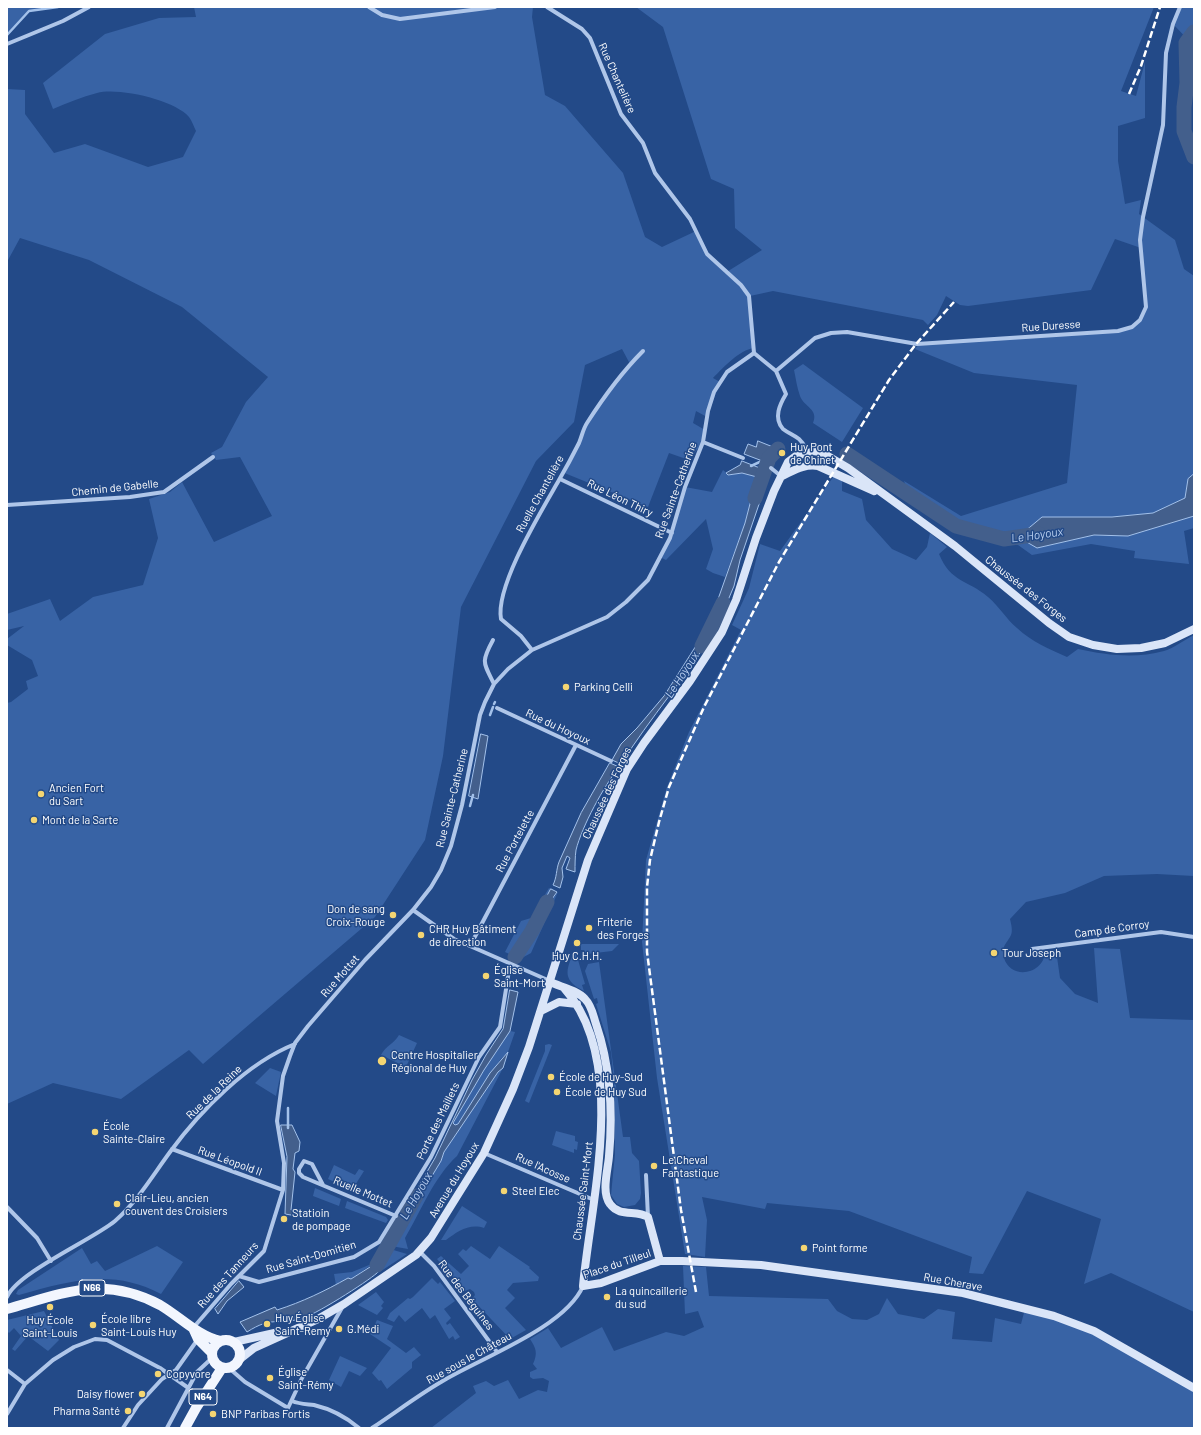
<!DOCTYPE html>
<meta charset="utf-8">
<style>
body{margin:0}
#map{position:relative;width:1201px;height:1435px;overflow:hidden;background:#234a88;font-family:Barlow,sans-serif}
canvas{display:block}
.frame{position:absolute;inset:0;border:8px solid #fff;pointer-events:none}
</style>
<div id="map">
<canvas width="1201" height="1435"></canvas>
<div class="frame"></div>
</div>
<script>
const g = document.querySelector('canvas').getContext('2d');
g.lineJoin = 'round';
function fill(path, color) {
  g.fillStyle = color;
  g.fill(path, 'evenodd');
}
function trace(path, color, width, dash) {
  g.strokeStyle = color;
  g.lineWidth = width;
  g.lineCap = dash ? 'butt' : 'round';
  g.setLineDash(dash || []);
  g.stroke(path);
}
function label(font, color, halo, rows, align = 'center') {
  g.font = font + ' Barlow,sans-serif';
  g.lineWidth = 3;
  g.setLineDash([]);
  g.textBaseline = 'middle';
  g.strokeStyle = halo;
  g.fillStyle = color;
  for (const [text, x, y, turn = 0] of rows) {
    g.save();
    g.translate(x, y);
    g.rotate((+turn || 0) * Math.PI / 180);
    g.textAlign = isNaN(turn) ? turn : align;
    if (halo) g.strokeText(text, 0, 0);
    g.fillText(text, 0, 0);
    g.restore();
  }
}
fill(new Path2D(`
 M7 7H58L29 11 7 35Z
 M194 7H533L532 17 545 95 565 106 623 173 645 237 662 247 696 231 707 254 725 273 762 250 735 228 734 189 711 179 663 27 636 7H1154L1121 91 1136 96 1145 62V118L1118 126V161L1125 204 1141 200 1139 214 1175 240 1184 269 1194 276V474L1188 479 1185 498 1153 513 1112 517 1037 548 1094 535 1128 536 1194 516V528L1184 531 1189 564 1134 558 1135 551 1091 544 1032 555 1018 545 956 526 909 494 904 481 961 516 1067 483 1077 385 974 373 915 349 919 344 1118 331C1122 329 1129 329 1133 326 1154 313 1143 270 1141 248L1115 239 1091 290 968 306 960 305 946 296 937 315 928 325 923 320 773 291 750 296 754 348C739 350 724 367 713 378L720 382 707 417 696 411 693 423 705 430 703 442 689 460 669 453 648 507 562 472 579 443 586 424 630 364 622 349 585 365 574 422 536 461 461 607 443 756 425 840 375 917 203 1064 189 1050 121 1099 53 1083 7 1104V703L11 702 28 689 26 681 38 676 32 660 7 645V639L24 626 7 630V614L50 599 60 621 93 597 143 585 158 538 149 499 170 492 182 482 214 542 272 516 240 457 216 460 211 453 222 447 246 402 268 377 182 307 89 260 20 238 7 262V89L25 90V114L54 153 85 144 148 167 183 157 196 131C194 127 192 121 189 117 175 100 118 87 97 93 82 97 67 103 53 109L43 83 105 34 159 18 196 17Z
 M1180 7H1194V46L1173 24Z
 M803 364 863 408 842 442 813 423C819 409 804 407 800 396 797 388 796 379 794 370Z
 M723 470 729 475 742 473 757 476 745 523 725 577 713 573 706 569 713 549 706 519 666 560 660 557 670 538 685 487 712 492Z
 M834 476 842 480V491L862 499 866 520 892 549 916 560 927 547 930 533 947 547 939 554C951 583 967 579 988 597 999 606 1006 619 1017 628 1032 642 1049 649 1067 657L1078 649C1106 655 1135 659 1164 651 1174 648 1184 640 1194 635V876L1157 874 1104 876 1065 893 1026 902 1010 919C1011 923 1013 931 1011 935 1007 944 1001 945 1004 958 1011 981 1045 974 1045 951L1056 950 1060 978 1075 994 1098 1003 1094 948 1120 949 1130 1018 1194 1020V1312L1111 1273 1084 1284 1101 1219 1027 1191 983 1274 969 1273 972 1257 849 1211 767 1203 765 1209 702 1197 707 1220 705 1257 685 1254 657 1078 642 942 646 860 667 787 689 732 741 630 732 625 749 588 760 544 780 551Z
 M549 888 551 889 538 913V919L558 892 531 953 520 959 505 952 521 921 531 918Z
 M581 944H619L612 951 587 954 584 950H581Z
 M574 952 576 953 585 984 582 985 584 991C563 981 565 971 574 952Z
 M599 962 623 1137H630L632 1153 639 1161 641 1193 640 1199 635 1205 624 1207 617 1204 611 1195 615 1154 614 1082 611 1052 596 1004 598 1003 597 998 594 999 585 971 588 964Z
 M510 1031 515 1032 508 1052 500 1060 458 1124 455 1125 453 1123 484 1070Z
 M399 1035 417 1043 406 1067 381 1055C386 1045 394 1044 399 1035Z
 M549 1044 552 1045 529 1103 525 1101 545 1051V1045Z
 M270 1068 281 1072 276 1096 255 1083Z
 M503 1068 457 1156C434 1177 421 1211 405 1238L408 1249 391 1246 396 1237 390 1235 403 1213 409 1214 441 1161 444 1152 498 1072Z
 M556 1131 575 1136V1141L578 1142 577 1150 574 1149V1153L552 1145Z
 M334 1165 355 1175 359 1169 364 1171 352 1190 328 1179Z
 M315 1188 341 1199 339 1206 313 1196Z
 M347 1201 386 1217 388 1220 386 1223 345 1208Z
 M462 1206 487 1222 484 1228C469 1223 457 1232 446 1240H441Z
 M157 1246 183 1262 161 1294C112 1268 69 1281 19 1295L16 1294 18 1290 82 1248 91 1264 97 1261 105 1271Z
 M471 1246 490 1259 499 1246 530 1267 529 1268 539 1277 538 1281 513 1283 507 1290 515 1298 505 1308 526 1330 510 1339 472 1299 475 1295 474 1292 470 1289 465 1291 437 1259 441 1256 461 1274 469 1266 458 1254 463 1249 466 1251Z
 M390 1249 407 1254 378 1273Z
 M374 1263 351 1279 348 1278 336 1285 334 1274 352 1272Z
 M683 1266 706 1267 709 1296 828 1299 837 1311 852 1319 867 1320 879 1314 887 1298 898 1314 924 1319 938 1309 955 1312 952 1339 992 1342 995 1318 1021 1324 1025 1309 1074 1323 1194 1388V1428H431L476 1393 473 1386 486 1381 494 1386 508 1380 519 1399 538 1390 547 1392 549 1381 543 1378 533 1379 530 1377V1372L537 1369 533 1364C538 1353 536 1348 530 1339L548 1328 561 1348 602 1327 614 1351 666 1332 684 1336 704 1327 698 1311 685 1314Z
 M432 1278 438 1284 440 1282 455 1301 444 1309 451 1318 446 1323 447 1325 450 1323 460 1337 455 1340 453 1336 449 1339 435 1315 430 1319 422 1308 405 1322 399 1315 394 1322 387 1319 390 1313 408 1298 410 1299 413 1297Z
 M376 1292 384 1302 381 1306 383 1308 377 1315 358 1305Z
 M44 1311 59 1340 48 1351 28 1336 15 1351 12 1349 21 1336 14 1328 9 1333 7 1331V1320Z
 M377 1320 393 1326 387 1339 406 1353 414 1347 421 1355 412 1362V1368L387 1389 381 1380 379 1381 372 1373 391 1348 370 1334Z
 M340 1356 367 1368 360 1376 349 1371 341 1387 329 1380Z`), '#3863a5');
const water = new Path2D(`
 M758 441 778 449 773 465 744 454 748 444 756 447Z
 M742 461 770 472 740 560 734 586 718 624 711 619 745 523 757 477 742 473 728 475 726 473 740 465Z
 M1194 474V516L1128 536 1094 535 1037 548 1018 537 1042 517H1112L1153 513 1185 498 1188 479Z
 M709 626 715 630C686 677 650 718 621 764L612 760 621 744 637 728 664 696Z
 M481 734 488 736 478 799 469 796Z
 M610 763 619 767C604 786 582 826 576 850 575 857 575 865 575 872L566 869 570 858 567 856 562 868 563 877 560 888 553 885C557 877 556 870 559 862L581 813Z
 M551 889 557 892 538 919V913Z
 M510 990 518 992 510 1031 484 1070 453 1123 455 1125 458 1124 490 1073 508 1052 503 1068 498 1072 444 1152 441 1161 409 1214 403 1213 435 1158 472 1080 486 1055 503 1029Z
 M281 1125H292L300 1142 299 1151 295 1153 293 1169 295 1172 291 1210H297V1216L285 1214 287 1157Z
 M383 1247 390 1249C386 1256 383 1268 377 1273 367 1282 312 1317 300 1319 276 1325 272 1316 247 1332L240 1322 275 1307 277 1310C302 1302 325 1291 348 1278L351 1279 370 1267Z
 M239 1281 244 1287 227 1301 218 1314 215 1309Z`);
fill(water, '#435f8c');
trace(water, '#a3c1ea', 1);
trace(new Path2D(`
 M7 35 29 11 58 7
 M751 466 764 460
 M494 704 495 702
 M490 715 493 707
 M470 806 473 795
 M288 1128V1108`), '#a3c1ea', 2.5);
trace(new Path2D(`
 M1194 32 1186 43 1187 83 1184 107V131L1194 157
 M847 454 956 526 1004 539 1039 534
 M755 498 769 458 778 449
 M702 646 723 603
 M515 957 532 931 547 902
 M377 1265 416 1196`), '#435f8c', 15);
trace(new Path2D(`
 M369 7 382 15 400 19 495 7
 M547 7 582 29 590 38 621 114 643 143 655 173 690 219 707 254 741 285 749 296 754 353
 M7 44 63 21 89 7
 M754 353 776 371 786 394C780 404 773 418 783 429 788 433 794 435 799 439 807 446 808 456 810 465
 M776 371 815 338 831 333 847 332 917 344 1118 331 1132 327 1140 320 1146 307 1140 240 1143 217 1163 125 1166 53 1173 24 1180 7
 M703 442 743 458
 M771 468 782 477
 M560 479 672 533
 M7 505 130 497 164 492 213 457
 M493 640C481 662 483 662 494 684
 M532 650 521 636 501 619C495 586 542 510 559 480 566 468 573 455 579 443 582 436 583 429 587 423 603 398 622 372 643 351
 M497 708 611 761
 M413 910 454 939 550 981
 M470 946 576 745
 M1032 949 1161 932 1194 937
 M172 1149 283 1190
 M484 1153 594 1200
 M646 1175 648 1217
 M323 1185 312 1164 304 1161 299 1169V1173L303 1177 396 1216
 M7 1207 37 1238 51 1261
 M420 1252 434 1266 497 1352
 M239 1276 259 1282 354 1257 379 1242 431 1157 479 1057 500 1027 510 964
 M7 1297C18 1272 92 1240 115 1221 137 1202 153 1175 170 1152 200 1111 247 1063 295 1044
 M193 1328 231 1284 264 1251 283 1190 284 1163 277 1121 283 1076 290 1056 295 1043 308 1026 365 960 413 910 431 887 441 870 451 846 462 805 480 715 485 702 494 684 508 669 532 650 607 617 626 602 648 580 670 538 685 487 703 442 708 411 714 392 727 372 754 353
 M229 1368 245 1382 288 1408 302 1378 343 1306
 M7 1370 25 1384
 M292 1401C299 1404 306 1404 314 1405 331 1409 346 1417 359 1428
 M7 1414 25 1384 53 1360 74 1347 95 1339 107 1340 160 1368 187 1387
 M123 1428 138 1405 162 1379 176 1370 198 1339
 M167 1428 197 1372 212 1358
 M372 1428C395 1413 417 1396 441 1382 480 1358 565 1328 583 1286`), '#afc6e9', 4);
trace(new Path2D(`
 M782 476C795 470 804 464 818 466L874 491
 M550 982C561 987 577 990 585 999 592 1006 593 1015 596 1024 610 1065 613 1112 609 1156 608 1170 601 1192 610 1204 620 1218 636 1209 648 1217L660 1261
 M564 988C629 1060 591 1199 583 1286L601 1283 660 1261H682L761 1265 963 1293 1054 1316 1094 1331 1194 1388
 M541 1011 559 1002 577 1004
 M234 1342 279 1332
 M240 1359 254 1348 318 1319 344 1304 416 1255 431 1238 454 1201 484 1153 513 1089 529 1047 588 860 627 769 644 743 690 681 722 632 736 600 756 538 774 491 788 462 796 456 815 451 826 455 848 468 955 546 1049 623 1069 637 1093 645 1117 649 1141 648 1165 643 1194 629`), '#dae5f8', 8);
trace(new Path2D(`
 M7 1309C64 1293 103 1275 160 1305 179 1316 198 1336 220 1341
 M193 1328 198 1339 211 1352
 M212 1354a14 14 0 1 1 28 0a14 14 0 1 1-28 0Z
 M185 1428 196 1408 222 1368`), '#f2f6fe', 10);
trace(new Path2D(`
 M1129 94 1141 66 1160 7
 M696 1292 681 1210 647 952V887L650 860 659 822 669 787 704 707 779 562 889 380 916 344 954 302`), '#fff', 2.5, [7, 3]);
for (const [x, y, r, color] of [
 [782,453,4,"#f4d572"],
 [566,687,4,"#f4d572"],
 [41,794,4,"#f4d572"],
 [34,820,4,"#f4d572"],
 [393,915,4,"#f4d572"],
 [589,928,4,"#f4d572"],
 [421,935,4,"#f4d572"],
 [577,943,4,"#f4d572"],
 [994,953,4,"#f4d572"],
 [486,976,4,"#f4d572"],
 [382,1061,5,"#f4d572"],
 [551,1077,4,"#f4d572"],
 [557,1092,4,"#f4d572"],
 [95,1132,4,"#f4d572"],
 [654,1166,4,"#f4d572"],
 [504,1191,4,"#f4d572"],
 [117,1204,4,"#f4d572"],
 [284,1219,4,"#f4d572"],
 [804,1248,4,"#f4d572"],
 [607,1297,4,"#f4d572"],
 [50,1307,4,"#f4d572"],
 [267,1324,4,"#f4d572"],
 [93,1325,4,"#f4d572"],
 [339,1329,4,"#f4d572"],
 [158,1374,4,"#f4d572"],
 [270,1378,4,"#f4d572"],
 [142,1394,4,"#f4d572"],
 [128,1411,4,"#f4d572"],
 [213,1414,4,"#f4d572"]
]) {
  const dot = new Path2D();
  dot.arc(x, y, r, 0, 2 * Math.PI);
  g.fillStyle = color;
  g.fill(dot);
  trace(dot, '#234a88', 1.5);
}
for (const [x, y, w] of [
 [92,1288,26],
 [203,1397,28]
]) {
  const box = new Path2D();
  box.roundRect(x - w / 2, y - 8, w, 16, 3);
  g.fillStyle = '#234a88';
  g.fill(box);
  trace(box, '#fff', 1);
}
label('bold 10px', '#fff', null, [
 ["N66",92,1288],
 ["N64",203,1397]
]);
label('11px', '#fff', '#234a88', [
 ["Rue Chantelière",617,78,66],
 ["Rue Duresse",1051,326,-4],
 ["Chemin de Gabelle",115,488,-6],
 ["Rue Sainte-Catherine",676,490,-70],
 ["Ruelle Chantelière",540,494,-61],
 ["Rue Léon Thiry",620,498,26],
 ["Chaussée des Forges",1026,589,38],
 ["Rue du Hoyoux",558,727,25],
 ["Chaussée des Forges",607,793,-65],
 ["Rue Sainte-Catherine",452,798,-76],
 ["Rue Portelette",515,841,-62],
 ["Camp de Corroy",1112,929,-8],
 ["Rue Mottet",340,976,-49],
 ["Rue de la Reine",214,1092,-44],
 ["Porte des Maillets",438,1121,-64],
 ["Rue Léopold II",230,1161,20],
 ["Rue l'Acosse",543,1168,24],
 ["Avenue du Hoyoux",454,1180,-59],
 ["Chaussée Saint-Mort",583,1191,-83],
 ["Ruelle Mottet",363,1192,23],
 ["Rue Saint-Domitien",311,1257,-16],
 ["Place du Tilleul",617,1264,-19],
 ["Rue des Tanneurs",228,1275,-48],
 ["Rue Cherave",953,1282,10],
 ["Rue des Béguines",466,1295,53],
 ["Rue sous le Château",469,1358,-29]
]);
label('11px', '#fff', '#234a88', [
 ["Huy Pont",790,447],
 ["de Chinet",790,460],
 ["Parking Celli",574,687],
 ["Ancien Fort",49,788],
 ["du Sart",49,801],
 ["Mont de la Sarte",42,820],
 ["Don de sang",385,909,"right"],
 ["Croix-Rouge",385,922,"right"],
 ["Friterie",597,922],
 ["des Forges",597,935],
 ["CHR Huy Bâtiment",429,929],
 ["de direction",429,942],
 ["Tour Joseph",1002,953],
 ["Huy C.H.H.",577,956,"center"],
 ["Église",494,970],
 ["Saint-Mort",494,983],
 ["Centre Hospitalier",391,1055],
 ["Régional de Huy",391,1068],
 ["École de Huy-Sud",559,1077],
 ["École de Huy Sud",565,1092],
 ["École",103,1126],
 ["Sainte-Claire",103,1139],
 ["Le Cheval",662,1160],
 ["Fantastique",662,1173],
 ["Steel Elec",512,1191],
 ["Clair-Lieu, ancien",125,1198],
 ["couvent des Croisiers",125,1211],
 ["Statioin",292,1213],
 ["de pompage",292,1226],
 ["Point forme",812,1248],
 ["La quincaillerie",615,1291],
 ["du sud",615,1304],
 ["Huy Église",275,1318],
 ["Saint-Remy",275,1331],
 ["École libre",101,1319],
 ["Saint-Louis Huy",101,1332],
 ["Huy École",50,1320,"center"],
 ["Saint-Louis",50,1333,"center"],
 ["G.Médi",347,1329],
 ["Église",278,1372],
 ["Saint-Rémy",278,1385],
 ["Copyvore",166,1374],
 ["Daisy flower",134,1394,"right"],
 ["Pharma Santé",120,1411,"right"],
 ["BNP Paribas Fortis",221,1414]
], 'left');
label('italic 12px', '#bbd1f1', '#234a88', [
 ["Le Hoyoux",1037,535,-8],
 ["Le Hoyoux",682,675,-57],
 ["Le Hoyoux",416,1196,-60]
]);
</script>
